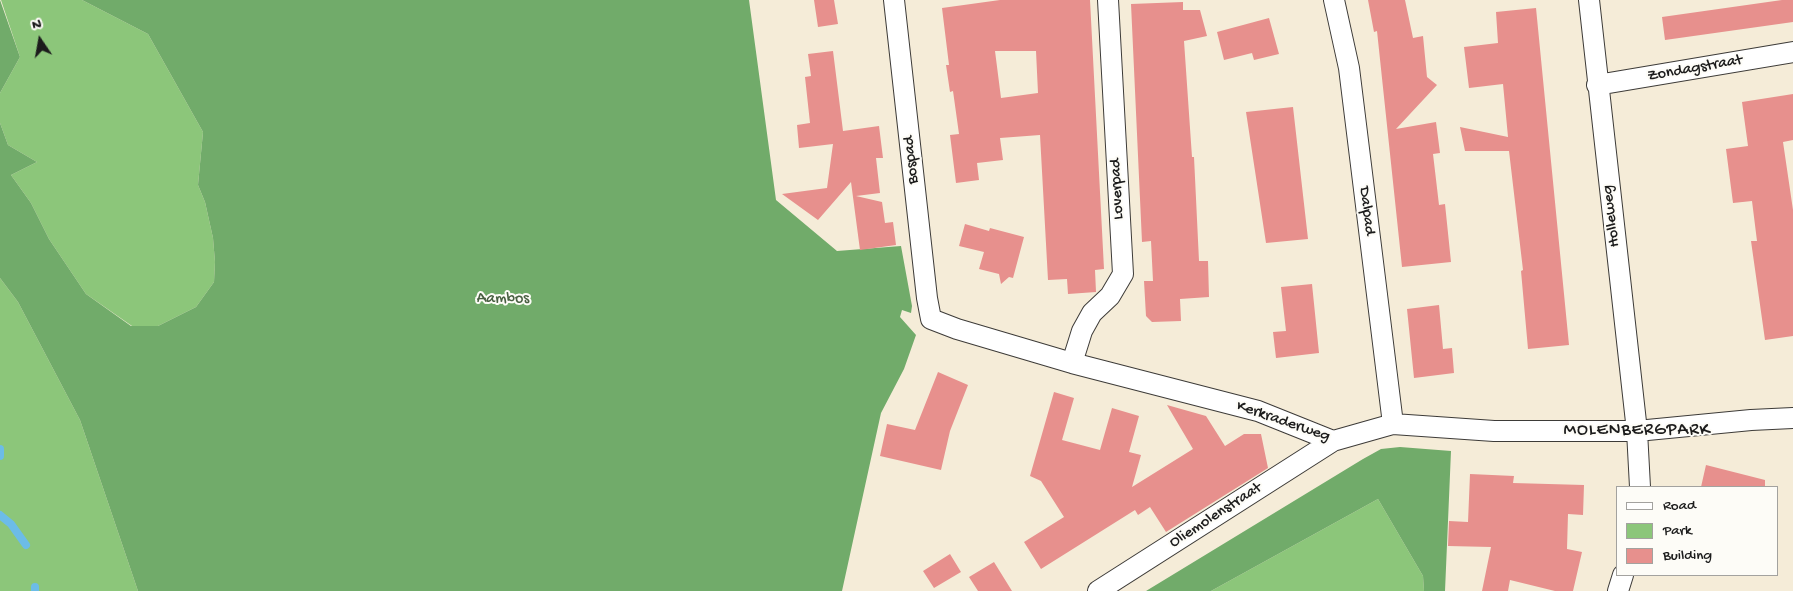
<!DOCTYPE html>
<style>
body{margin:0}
#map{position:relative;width:1793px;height:591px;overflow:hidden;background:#f5ecd8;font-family:"Gochi Hand",sans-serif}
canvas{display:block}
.legend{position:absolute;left:1616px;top:486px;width:162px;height:90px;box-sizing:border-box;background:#fdfcf7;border:1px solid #a3a29f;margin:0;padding:6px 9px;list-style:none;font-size:15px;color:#1c1c1c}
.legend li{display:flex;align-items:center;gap:10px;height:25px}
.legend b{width:25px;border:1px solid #a3a29f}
.north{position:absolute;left:15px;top:15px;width:50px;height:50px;-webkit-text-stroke:4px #fdfcf7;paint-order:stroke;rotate:348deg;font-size:14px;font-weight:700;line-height:20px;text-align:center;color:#1c1c1c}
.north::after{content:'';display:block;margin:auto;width:18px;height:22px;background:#1c1c1c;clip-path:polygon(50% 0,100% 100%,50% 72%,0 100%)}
</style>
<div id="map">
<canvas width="1793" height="591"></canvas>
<ul class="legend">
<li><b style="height:6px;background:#fff"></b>Road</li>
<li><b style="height:14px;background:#8cc67a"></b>Park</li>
<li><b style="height:14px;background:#e7908d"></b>Building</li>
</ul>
<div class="north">N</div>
</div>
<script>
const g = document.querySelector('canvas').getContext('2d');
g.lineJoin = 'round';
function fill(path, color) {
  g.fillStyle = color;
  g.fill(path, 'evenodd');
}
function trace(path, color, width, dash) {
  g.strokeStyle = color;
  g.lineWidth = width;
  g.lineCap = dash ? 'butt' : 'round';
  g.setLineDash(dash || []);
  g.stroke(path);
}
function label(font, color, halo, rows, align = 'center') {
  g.font = font + ' "Gochi Hand",sans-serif';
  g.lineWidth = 4;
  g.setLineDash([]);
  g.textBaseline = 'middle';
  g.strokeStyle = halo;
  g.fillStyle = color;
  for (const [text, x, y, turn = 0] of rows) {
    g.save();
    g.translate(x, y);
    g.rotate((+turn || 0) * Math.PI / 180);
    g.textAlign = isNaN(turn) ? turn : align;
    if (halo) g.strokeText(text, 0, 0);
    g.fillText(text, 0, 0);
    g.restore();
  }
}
fill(new Path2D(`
 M1 0H82L148 34 203 132 198 185 205 202 213 238 215 262 214 282 196 307 158 326H132L86 294 49 239 31 203 11 175 37 162 8 145 0 123V93L20 57Z
 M0 278 18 302 80 420 138 591H0Z
 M1378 499 1423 576 1424 591H1211Z`), '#8cc67a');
fill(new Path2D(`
 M0 0 20 57 0 93Z
 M82 0H749L776 200 837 251 901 246 912 306 911 313 902 310 900 317 916 335 904 369 881 413 842 591H138L80 420 18 302 0 278V123L8 145 37 162 11 175 31 203 49 239 86 294 131 326H158L196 307 214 282 215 262 213 238 205 202 198 185 203 132 148 34Z
 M1400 447 1451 451 1445 591H1424L1423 576 1378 499 1211 591H1146L1363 459 1381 449Z`), '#71ab6a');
trace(new Path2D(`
 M0 449V456
 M0 515 11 524 26 545
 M35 591V587`), '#6cbce7', 8);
fill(new Path2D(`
 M814 0H834L838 24 818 27Z
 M1000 0H1090L1104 269 1095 270 1096 292 1068 294 1067 279 1048 280 1040 135 1000 138 1003 160 977 163 979 180 956 183 950 135 959 134 953 91 950 92 946 65H949L942 8ZM995 51H1036L1038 93 1001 98Z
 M1368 0H1405L1413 38 1423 36 1427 77 1437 85 1396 129 1436 122 1440 153 1433 154 1439 205 1445 204 1451 262 1402 267 1377 31 1374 32Z
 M1782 0H1793V22L1665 40 1662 17Z
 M1183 2V10H1200L1207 36 1184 41 1192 157H1194L1199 261H1208L1209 297 1180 299 1181 321 1152 322 1146 316 1144 281H1153L1151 241 1142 242 1131 4Z
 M1536 8 1569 345 1528 349 1521 271 1523 270 1509 151H1465L1460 127 1508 137 1503 84 1469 88 1464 47 1498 43 1496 12Z
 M1269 18 1279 54 1254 60 1252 53 1224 60 1217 32Z
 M833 51 843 131 879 126 883 158H876L880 193 856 196 882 202 885 223 893 222 896 245 860 250 851 182 818 220 782 194 827 188 833 144 799 148 797 125 810 123 805 77 811 76 808 54Z
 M1793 94V140L1783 142 1793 210V336L1765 340 1751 241H1757L1752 201 1733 203 1726 149 1748 146 1742 102Z
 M1293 107 1308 239 1266 243 1246 112Z
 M965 224 989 231 990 228 1024 237 1013 278 1009 277 1001 284 999 274 979 269 984 252 959 246Z
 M1312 284 1319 353 1276 358 1273 332 1286 331 1281 287Z
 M1439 305 1443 349 1452 348 1454 373 1414 378 1407 309Z
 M938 372 968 385 950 431 941 470 880 456 887 424 915 430Z
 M1054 392 1074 398 1062 440 1100 450 1112 408 1139 416 1129 452 1141 455 1132 487 1193 449 1167 405 1206 416 1225 446 1244 434H1261L1268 468 1166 532 1150 507 1138 515 1135 510 1041 569 1024 542 1064 517 1041 481 1030 476Z
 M1706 465 1765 480V487H1701Z
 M1470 474 1514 476 1513 483 1584 485 1583 515 1568 514 1567 549 1582 552 1573 591H1555L1510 580 1508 591H1482L1491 547 1448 546 1449 521 1468 522Z
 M950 554 961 572 934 588 923 571Z
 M994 562 1012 591H978L969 577Z`), '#e7908d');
const minor = new Path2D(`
 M894 0 927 298 931 319 957 329 1072 363 1258 411 1333 441 1393 424 1494 431H1637L1751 420 1793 418
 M1334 0 1349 68 1393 424
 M1589 0 1637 431 1640 487
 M1597 85 1793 52
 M1072 363 1082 331 1092 313 1110 296 1123 274 1108 0
 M1098 591 1333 441
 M1618 591 1623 575`);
trace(minor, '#3d3b38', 22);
trace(minor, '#fff', 20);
label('16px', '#1c1c1c', '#fdfcf7', [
 ["Zondagstraat",1695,69,-10],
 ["Bospad",912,160,-96],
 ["Loverpad",1118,189,-93],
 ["Dalpad",1366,211,83],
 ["Holleweg",1612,216,-97],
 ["Kerkraderweg",1283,422,19],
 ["Oliemolenstraat",1216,516,-33]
]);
label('16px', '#496042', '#fdfcf7', [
 ["Aambos",503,300]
]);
g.letterSpacing = '1px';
label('18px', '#1c1c1c', '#fdfcf7', [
 ["MOLENBERGPARK",1637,431]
]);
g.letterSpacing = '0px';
</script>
